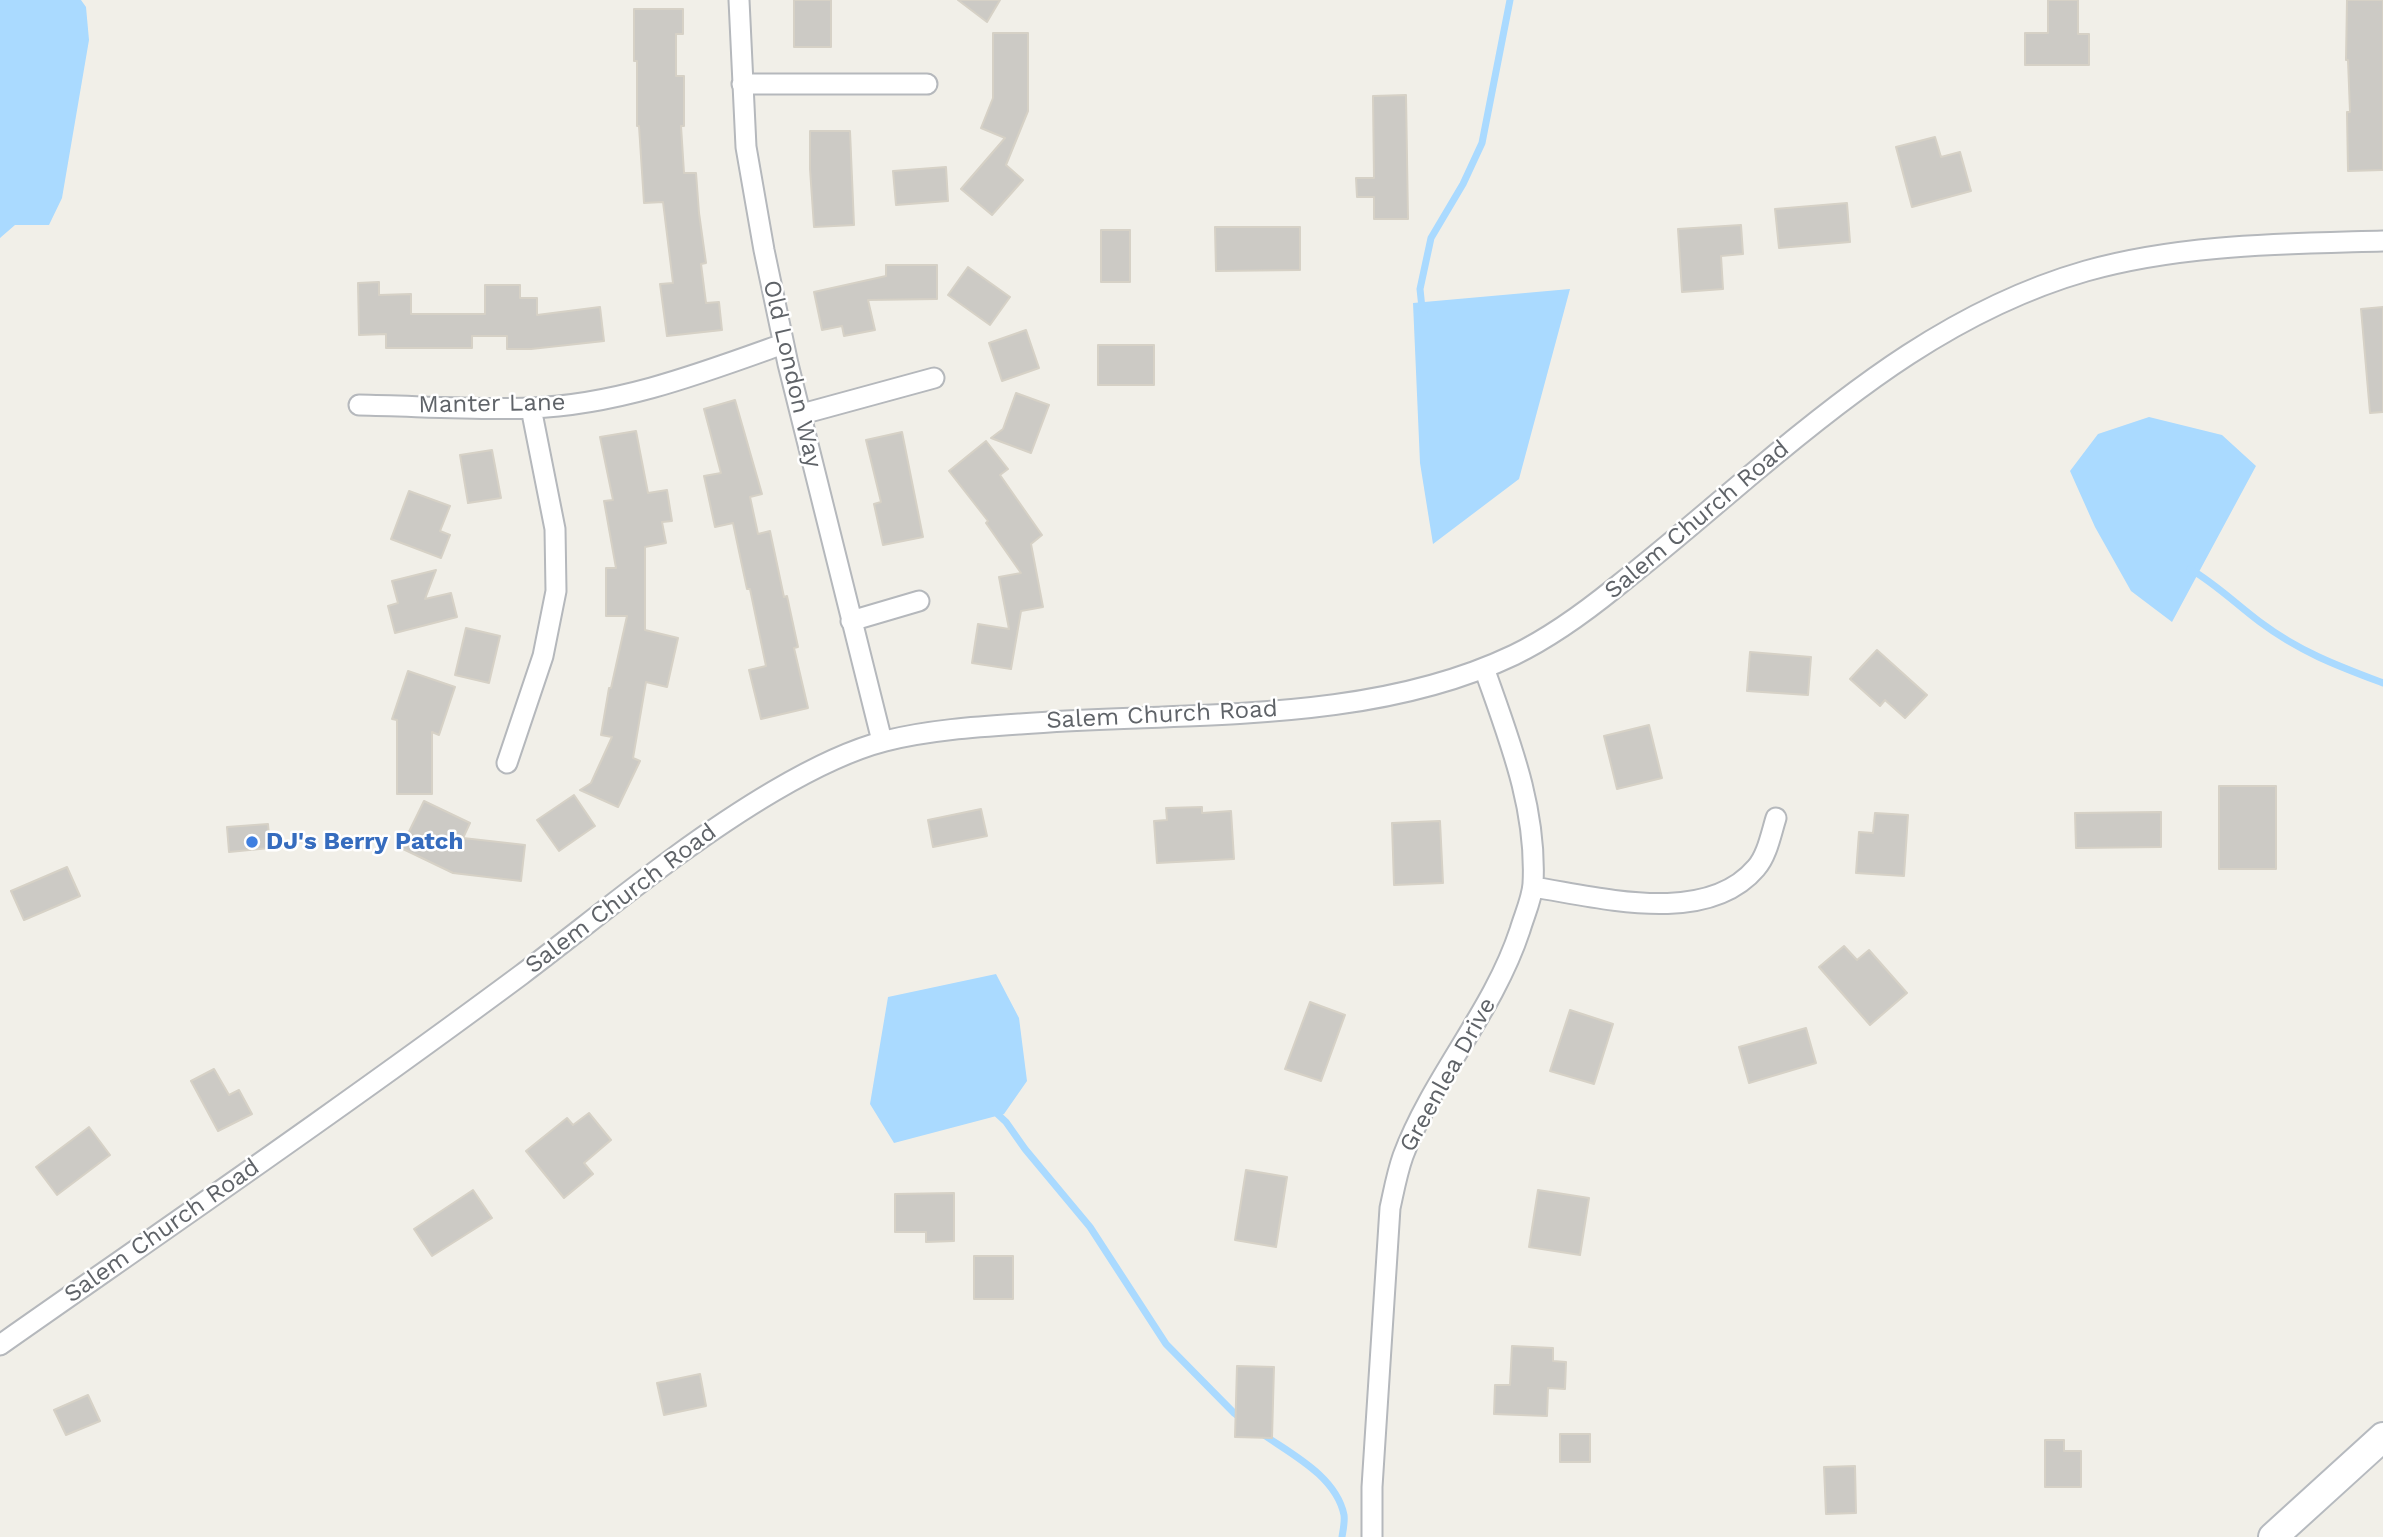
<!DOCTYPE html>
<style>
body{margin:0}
canvas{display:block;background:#f1efe8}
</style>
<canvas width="2383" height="1537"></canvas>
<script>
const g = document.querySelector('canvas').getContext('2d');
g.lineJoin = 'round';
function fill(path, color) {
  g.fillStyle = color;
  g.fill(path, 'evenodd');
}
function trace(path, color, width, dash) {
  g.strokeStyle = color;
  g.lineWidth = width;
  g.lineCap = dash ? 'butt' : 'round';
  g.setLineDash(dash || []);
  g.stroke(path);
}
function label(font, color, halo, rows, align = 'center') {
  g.font = font + ' "Work Sans",sans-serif';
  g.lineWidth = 5;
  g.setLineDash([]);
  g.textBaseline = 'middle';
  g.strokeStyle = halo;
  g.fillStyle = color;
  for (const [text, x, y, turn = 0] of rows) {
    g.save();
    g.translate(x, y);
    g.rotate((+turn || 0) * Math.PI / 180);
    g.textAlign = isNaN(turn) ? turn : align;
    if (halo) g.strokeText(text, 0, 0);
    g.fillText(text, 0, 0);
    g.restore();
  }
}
fill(new Path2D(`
 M0 0H81L86 7 89 40 62 198 49 225H15L0 238Z
 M1570 289 1519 479 1433 544 1420 463 1413 303Z
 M2149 417 2222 435 2256 466 2172 622 2131 591 2095 527 2070 471 2098 434Z
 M996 974 1019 1018 1027 1081 1004 1114 894 1143 870 1104 888 997Z`), '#aadaff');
trace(new Path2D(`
 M1425 310 1422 308 1420 289 1431 238 1463 184 1482 143 1510 0
 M2190 569C2216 584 2237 605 2260 622 2300 652 2338 666 2383 683
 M992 1109 1006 1122 1025 1149 1090 1227 1166 1344 1234 1413 1243 1420
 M1261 1433C1291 1454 1336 1476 1344 1515 1345 1522 1343 1530 1342 1537`), '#aadaff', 7);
const building = new Path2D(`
 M794 0H831V47H794Z
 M958 0H1000L987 22Z
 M2048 0H2078V34H2089V65H2025V33H2048Z
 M2347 0H2383V170L2348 171 2347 112H2350L2348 60H2346Z
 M634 9H683V34H676V76H684V126H681L684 173H696L699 213 706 263 701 264 706 303 719 302 722 330 667 336 660 284 673 283 663 202 644 203 639 126H637V61H634Z
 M993 33H1028V111L1006 165 1023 180 992 215 961 189 1005 138 981 128 993 98Z
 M1406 95 1408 219H1374V197H1357L1356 178H1374L1373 96Z
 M810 131H850L854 225 814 227 810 169Z
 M1935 137 1941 157 1960 152 1971 191 1912 207 1896 147Z
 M946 167 948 201 896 205 893 171Z
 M1847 203 1850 242 1779 248 1775 209Z
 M1741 225 1743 254 1721 256 1723 289 1682 292 1678 229Z
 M1215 227H1300V270L1216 271Z
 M1101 230H1130V282H1101Z
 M886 265H937V299L868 300 875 330 844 336 842 326 822 330 814 292 886 276Z
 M968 267 1010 297 990 325 948 295Z
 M379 282V295L411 294V314H485V285H520V298H537V315L600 307 604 341 531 349H507V336H472V348H386V334L359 335 358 283Z
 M2383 307V412L2370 413 2361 309Z
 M1026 330 1039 368 1002 381 989 343Z
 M1098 345H1154V385H1098Z
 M1016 393 1049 405 1031 453 991 438 1003 429Z
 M735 400 762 494 750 497 758 534 770 531 784 597 787 596 798 647 794 648 808 708 761 719 749 670 766 666 750 589H747L733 523 715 527 704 476 721 473 704 409Z
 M636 431 648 493 667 490 672 521 662 522 666 543 645 547V630L678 638 667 687 646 682 633 758 640 761 618 807 580 790 591 783 612 737 601 735 609 688H611L627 616H606V568H616L604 501 613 500 600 437Z
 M902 432 923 537 883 545 874 504 881 502 866 440Z
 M986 441 1008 469 1000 475 1042 535 1031 544 1043 607 1021 611 1011 669 972 663 978 624 1009 629 999 577 1021 573 986 523 988 521 949 471Z
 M492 450 501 498 468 503 460 455Z
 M409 491 450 506 440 531 450 535 441 558 391 539Z
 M436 570 425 599 451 593 457 617 395 633 388 606 398 603 392 581Z
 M466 628 500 636 489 683 455 675Z
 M1877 650 1927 695 1905 718 1885 700 1880 706 1850 679Z
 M1750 652 1811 657 1808 695 1747 691Z
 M408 671 455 687 439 735 432 732V794H397V720L392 719Z
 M1649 725 1662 778 1617 789 1604 736Z
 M2219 786H2276V869H2219Z
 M574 795 595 826 559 851 537 820Z
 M424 801 470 823 463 838 525 845 521 881 453 873 401 848Z
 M1202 807V813L1231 811 1234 859 1157 863 1154 821 1167 820 1166 808Z
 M981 809 987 836 933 847 928 820Z
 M2161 812V847L2076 848 2075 813Z
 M1875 813 1908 815 1904 876 1856 873 1859 832 1873 833Z
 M1440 821 1443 883 1394 885 1392 823Z
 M268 824 270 848 229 852 227 827Z
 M67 867 80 896 24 920 11 891Z
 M1844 946 1857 960 1869 950 1907 993 1870 1025 1819 967Z
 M1310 1002 1345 1015 1321 1081 1285 1069Z
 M1570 1010 1613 1024 1594 1084 1550 1071Z
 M1806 1028 1816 1063 1749 1083 1739 1047Z
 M214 1069 229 1095 239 1090 252 1114 218 1131 191 1081Z
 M589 1113 611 1140 584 1163 593 1174 564 1198 526 1151 567 1118 573 1125Z
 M89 1127 110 1155 57 1195 36 1167Z
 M1246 1170 1287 1177 1276 1247 1235 1240Z
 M473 1190 492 1218 432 1256 414 1229Z
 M1538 1190 1589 1198 1580 1255 1529 1247Z
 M954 1193V1241L926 1242V1232H895V1194Z
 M974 1256H1013V1299H974Z
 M1512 1346 1553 1348V1361L1566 1362 1565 1389 1548 1388 1547 1416 1494 1414 1495 1385H1510Z
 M1237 1366 1274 1367 1272 1438 1235 1437Z
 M700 1374 706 1406 664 1415 657 1383Z
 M88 1395 100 1421 66 1435 54 1410Z
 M1560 1434H1590V1462H1560Z
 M2045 1440H2064V1451H2081V1487H2045Z
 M1855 1466 1856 1513 1826 1514 1824 1467Z`);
fill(building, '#cccac5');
trace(building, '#d6d1c6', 2);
const minor = new Path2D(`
 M739 0 746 147 764 250 788 364 882 741
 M742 84H927
 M359 405C416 406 474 410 530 408 618 405 702 373 783 344
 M802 414 934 378
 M851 621 919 601
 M507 763 543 656 556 591 555 529 531 408
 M1533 887C1599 897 1706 927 1756 868 1767 856 1771 834 1776 818
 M0 1345C174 1223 350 1102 521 975 604 912 684 844 774 791 808 771 846 751 885 741 929 730 975 727 1020 724 1182 711 1365 726 1514 655 1551 637 1584 613 1616 587 1662 551 1707 512 1752 474 1853 389 1957 308 2086 271 2182 244 2284 244 2383 241
 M1372 1537V1487L1390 1208C1394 1190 1397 1173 1403 1156 1433 1076 1493 1012 1520 930 1524 916 1532 899 1533 884 1537 808 1509 739 1484 668`);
const secondary = new Path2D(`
 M2273 1537 2383 1437`);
trace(minor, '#b5b8bc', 23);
trace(secondary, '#b6babf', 32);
trace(minor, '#fff', 19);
trace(secondary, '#fff', 28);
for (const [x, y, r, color] of [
 [252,842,7,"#3f7fe0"]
]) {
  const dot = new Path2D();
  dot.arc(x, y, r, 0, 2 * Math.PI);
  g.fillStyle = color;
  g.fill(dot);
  trace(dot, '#fff', 2.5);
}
label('24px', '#5f6368', '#fff', [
 ["Old London Way",792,374,77],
 ["Manter Lane",492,404,-1],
 ["Salem Church Road",1697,520,-40],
 ["Salem Church Road",1162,715,-3],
 ["Salem Church Road",621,899,-37],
 ["Greenlea Drive",1448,1075,-61],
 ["Salem Church Road",162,1231,-35]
]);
label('bold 24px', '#366cbe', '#fff', [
 ["DJ's Berry Patch",266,842]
], 'left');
</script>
